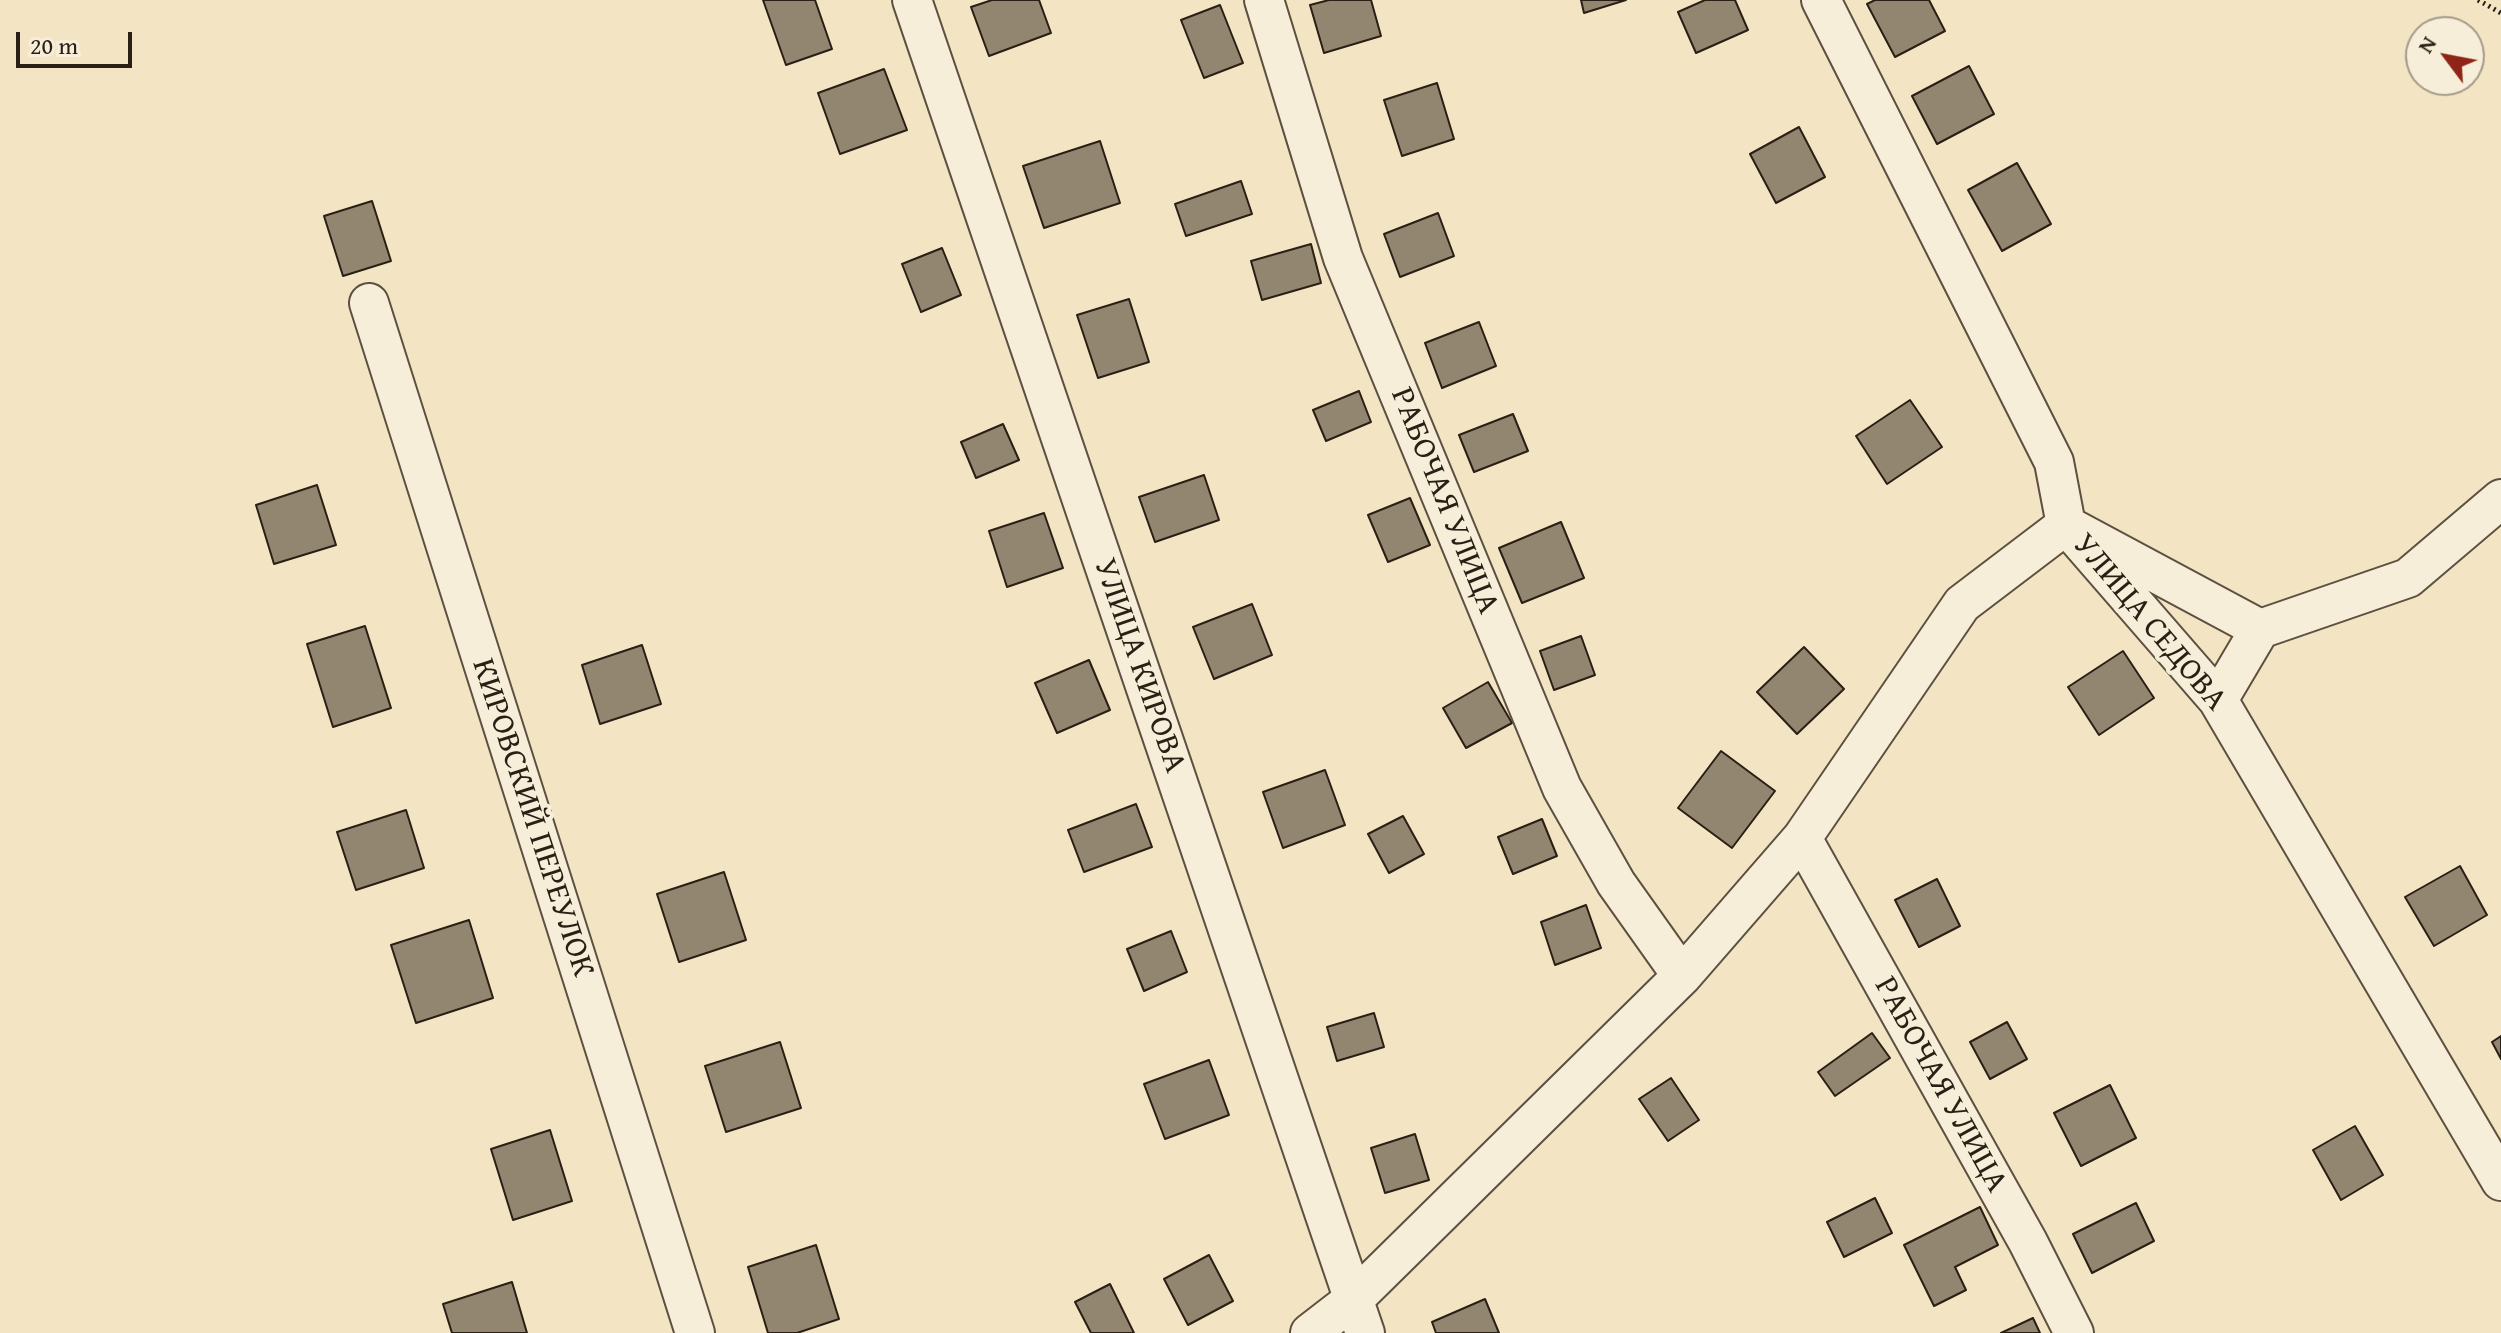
<!DOCTYPE html>
<meta charset="utf-8">
<style>
body{margin:0}
#map{position:relative;width:2501px;height:1333px;overflow:hidden;background:#f3e5c4;font-family:"Gentium Book Plus",serif}
canvas{display:block}
.north{position:absolute;left:2405px;top:16px;width:80px;height:80px;box-sizing:border-box;background:#f7eed9;border:2px solid #a59b8a;border-radius:50%;rotate:302deg;font-size:22px;font-weight:700;line-height:32px;text-align:center;color:#2a1f14}
.north::after{content:'';display:block;margin:auto;width:28px;height:36px;background:#8f2418;clip-path:polygon(50% 0,100% 100%,50% 72%,0 100%)}
.scale{position:absolute;left:16px;top:32px;width:116px;height:36px;box-sizing:border-box;border:4px solid #2a1f14;border-top:0;padding-left:10px;font-size:24px;line-height:28px;white-space:nowrap;color:#2a1f14;-webkit-text-stroke:6px #f7eed9;paint-order:stroke}
</style>
<div id="map">
<canvas width="2501" height="1333"></canvas>
<div class="north">N</div>
<div class="scale">20 m</div>
</div>
<script>
const g = document.querySelector('canvas').getContext('2d');
g.lineJoin = 'round';
function fill(path, color) {
  g.fillStyle = color;
  g.fill(path, 'evenodd');
}
function trace(path, color, width, dash) {
  g.strokeStyle = color;
  g.lineWidth = width;
  g.lineCap = dash ? 'butt' : 'round';
  g.setLineDash(dash || []);
  g.stroke(path);
}
function label(font, color, halo, rows, align = 'center') {
  g.font = font + ' "Gentium Book Plus",serif';
  g.lineWidth = 8;
  g.setLineDash([]);
  g.textBaseline = 'middle';
  g.strokeStyle = halo;
  g.fillStyle = color;
  for (const [text, x, y, turn = 0] of rows) {
    g.save();
    g.translate(x, y);
    g.rotate((+turn || 0) * Math.PI / 180);
    g.textAlign = isNaN(turn) ? turn : align;
    if (halo) g.strokeText(text, 0, 0);
    g.fillText(text, 0, 0);
    g.restore();
  }
}
const building = new Path2D(`
 M763 0H815L832 49 786 65Z
 M992 0H1039L1051 33 989 56 971 7Z
 M1329 0H1371L1381 36 1324 53 1310 5Z
 M1581 0H1626L1584 13Z
 M1705 0H1735L1748 30 1696 53 1678 12Z
 M1875 0H1929L1945 31 1895 57 1867 4Z
 M1220 5 1243 63 1204 78 1181 20Z
 M1969 66 1994 114 1937 144 1912 96Z
 M884 69 907 130 840 154 818 93Z
 M1437 83 1454 139 1402 156 1384 100Z
 M1799 127 1825 177 1776 203 1750 154Z
 M1100 141 1120 203 1044 228 1023 166Z
 M2017 163 2051 224 2002 251 1968 190Z
 M1241 181 1252 214 1186 236 1175 204Z
 M372 201 391 261 343 276 324 216Z
 M1438 213 1454 256 1400 277 1384 234Z
 M1311 244 1321 283 1262 300 1251 261Z
 M942 248 961 295 921 312 902 264Z
 M1129 299 1149 362 1098 378 1077 315Z
 M1479 322 1496 366 1442 388 1425 343Z
 M1359 391 1371 422 1326 441 1313 410Z
 M1910 400 1942 447 1887 484 1856 436Z
 M1513 414 1528 451 1474 472 1459 435Z
 M1003 424 1019 460 976 478 961 442Z
 M1204 475 1219 520 1155 542 1139 497Z
 M317 485 336 545 274 564 256 505Z
 M1410 498 1430 545 1388 562 1368 515Z
 M1044 513 1063 568 1007 587 989 531Z
 M1561 522 1584 578 1522 603 1499 548Z
 M1252 604 1272 655 1214 679 1193 627Z
 M365 626 391 708 333 727 307 644Z
 M1581 636 1595 675 1554 690 1540 651Z
 M642 645 661 704 600 724 582 665Z
 M1804 647 1844 689 1797 734 1757 692Z
 M2123 651 2154 698 2099 735 2068 687Z
 M1089 660 1110 710 1057 733 1035 683Z
 M1488 682 1512 723 1466 748 1443 708Z
 M1721 751 1775 791 1732 848 1678 808Z
 M1325 770 1345 825 1283 848 1263 792Z
 M1136 804 1152 847 1084 872 1068 830Z
 M406 810 424 868 356 890 337 832Z
 M1403 816 1424 854 1389 873 1368 834Z
 M1542 819 1557 856 1513 874 1498 837Z
 M2460 866 2487 915 2434 946 2405 897Z
 M724 872 746 940 679 962 657 894Z
 M1937 879 1960 926 1919 947 1895 900Z
 M1586 905 1601 948 1555 965 1541 922Z
 M469 920 493 998 416 1023 391 945Z
 M1171 931 1187 972 1144 991 1127 949Z
 M1374 1013 1384 1047 1337 1061 1327 1027Z
 M2007 1022 2027 1059 1990 1079 1970 1042Z
 M1872 1033 1890 1058 1835 1096 1818 1072Z
 M2501 1036V1059L2492 1042Z
 M780 1042 801 1108 726 1132 705 1066Z
 M1209 1060 1229 1115 1165 1139 1144 1084Z
 M1671 1078 1699 1120 1668 1141 1639 1099Z
 M2110 1085 2136 1138 2081 1166 2054 1113Z
 M2355 1126 2383 1175 2341 1200 2313 1150Z
 M550 1130 572 1201 513 1220 491 1149Z
 M1415 1134 1429 1180 1385 1193 1371 1148Z
 M1875 1198 1892 1233 1844 1257 1827 1222Z
 M2136 1203 2154 1241 2092 1273 2073 1234Z
 M1980 1207 1998 1245 1955 1267 1966 1290 1934 1306 1904 1245Z
 M816 1245 839 1319 797 1333H768L748 1267Z
 M1209 1255 1233 1301 1188 1325 1164 1279Z
 M512 1282 527 1333H452L443 1304Z
 M1110 1284 1134 1333H1091L1075 1302Z
 M1485 1299 1499 1333H1436L1432 1322Z
 M2033 1318 2040 1333H2001Z`);
fill(building, '#938670');
trace(building, '#2a1f14', 2);
const minor = new Path2D(`
 M912 0 1365 1333
 M1264 0 1343 258 1562 788 1616 883 1682 976
 M1821 0 2054 462 2066 525 2218 700 2501 1181
 M369 303 695 1333
 M2218 700 2260 629
 M1802 838 2028 1242 2074 1333
 M1310 1333 1354 1299 1682 976 1802 838 1962 604 2066 525 2260 629 2408 578 2501 499`);
trace(minor, '#5c5040', 42);
trace(new Path2D(`
 M2478 0 2501 13`), '#2a1f14', 5, [2, 4]);
trace(minor, '#f7eed9', 38);
label('32px', '#2a1f14', '#f7eed9', [
 ["РАБОЧАЯ УЛИЦА",1444,501,68],
 ["УЛИЦА СЕДОВА",2149,623,50],
 ["УЛИЦА КИРОВА",1139,666,71],
 ["КИРОВСКИЙ ПЕРЕУЛОК",532,818,72],
 ["РАБОЧАЯ УЛИЦА",1940,1085,61]
]);
</script>
